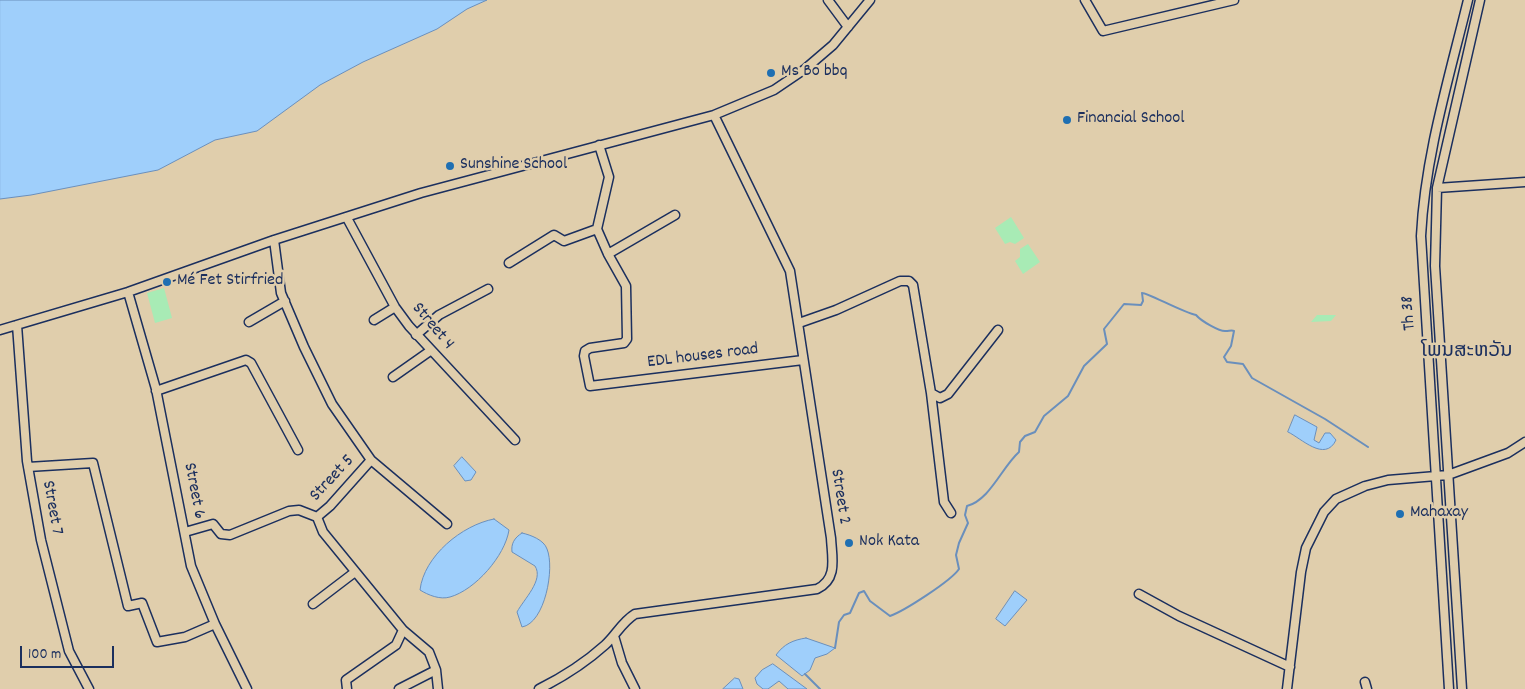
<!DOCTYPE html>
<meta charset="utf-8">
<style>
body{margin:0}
#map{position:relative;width:1525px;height:689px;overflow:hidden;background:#e0ceac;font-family:Dekko,sans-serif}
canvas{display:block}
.scale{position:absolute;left:20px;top:646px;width:94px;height:22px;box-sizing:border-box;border:2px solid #1b2f5e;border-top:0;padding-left:6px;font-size:15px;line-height:18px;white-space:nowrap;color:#1b2f5e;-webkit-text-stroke:4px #e0ceac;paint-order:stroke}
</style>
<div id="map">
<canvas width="1525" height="689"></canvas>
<div class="scale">100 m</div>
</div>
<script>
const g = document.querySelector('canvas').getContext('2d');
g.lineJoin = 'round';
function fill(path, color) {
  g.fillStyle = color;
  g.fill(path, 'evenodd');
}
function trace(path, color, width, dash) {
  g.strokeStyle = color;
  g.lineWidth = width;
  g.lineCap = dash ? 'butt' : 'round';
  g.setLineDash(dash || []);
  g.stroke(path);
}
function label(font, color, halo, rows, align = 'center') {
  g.font = font + ' Dekko,"Noto Sans Lao",sans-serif';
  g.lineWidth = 5;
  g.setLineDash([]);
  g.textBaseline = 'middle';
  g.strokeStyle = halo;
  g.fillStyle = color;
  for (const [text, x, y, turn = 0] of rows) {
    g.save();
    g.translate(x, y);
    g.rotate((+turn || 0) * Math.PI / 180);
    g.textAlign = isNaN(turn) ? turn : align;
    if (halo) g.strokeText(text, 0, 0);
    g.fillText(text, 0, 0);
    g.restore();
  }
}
fill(new Path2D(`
 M1011 217 1024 238 1015 244 1010 242 1005 244 995 228Z
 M1028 244 1040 262 1023 274 1015 261 1020 257V249Z
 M164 288 172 318 155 323 147 293Z
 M1317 315H1336L1331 321 1311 322Z`), '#a8ebb5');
const water = new Path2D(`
 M0 0H487L467 9 437 29 363 62 320 85 257 131 215 140 158 170 31 195 0 199Z
 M1295 415 1317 427 1314 440 1319 443 1325 433H1330L1336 440C1325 463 1301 438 1288 432Z
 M462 457 476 472 471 480 465 481 454 466Z
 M494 519 509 530C505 556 475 590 450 597 440 600 428 595 420 590 424 556 462 525 494 519Z
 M522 533C531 535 544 540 547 549 555 568 545 623 522 627L517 612C524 599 544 580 535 566L512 552C511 544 514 538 522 533Z
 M1015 591 1027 600 1005 626 996 619Z
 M806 638 835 648 827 654 815 658 810 670 802 676 776 655C784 644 793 640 806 638Z
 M773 664 807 689H788L779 681 768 689H763L757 684 755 678 762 670Z
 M735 678 739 679 743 689H723Z`);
fill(water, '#9fcffb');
trace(water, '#6a8fbc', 1);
trace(new Path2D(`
 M835 648 839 622 844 615 850 613 859 593 864 591 870 601 890 616C904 611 951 581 959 569L956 555 959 543 968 523 965 515 967 506C990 500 1002 467 1019 452L1020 442 1025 436 1035 432 1044 416 1068 396 1084 366 1107 344 1104 329 1124 304 1141 305 1143 301 1142 293C1146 292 1184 313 1196 315 1201 321 1220 332 1226 331 1229 331 1232 330 1234 331L1231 346 1224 357 1227 362 1243 364 1252 378 1325 419 1368 447
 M805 674 820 689`), '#6a8fbc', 2);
const minor = new Path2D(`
 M828 0 848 27
 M1085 0 1103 31 1234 0
 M599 145 609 177 597 229 608 254 626 286 627 339 624 343 590 348 585 351 584 356 590 386 803 360
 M1437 188 1525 182
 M347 218 395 307 409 326 515 440
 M274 240 281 293 304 347 332 404 371 460 330 506 317 517 323 532 403 630 429 652 436 670 438 689
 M608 254 675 215
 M509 263 554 235 564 241 597 229
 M128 292 156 389 191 566 215 624 247 689
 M374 320 395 307
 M249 322 285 301
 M799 323 836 310 900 281H909L913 285 931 393 940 398 948 394 998 330
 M17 325 27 461 41 540 69 651 89 689
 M0 330 128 292 274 240 421 193 714 115 774 90 805 69 833 45 870 0
 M416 335 439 315 488 289
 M393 377 430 351
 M156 391 246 360 251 363 298 450
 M931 393 944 502 951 513
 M371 460 447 524
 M28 467 93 463 128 606 142 603 157 642 185 637 215 624
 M185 532 213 524 221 534 230 535 289 511 299 510 317 517
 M1139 594 1179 616 1290 667
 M313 604 355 572
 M614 636 622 663 635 689
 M1365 682 1367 689
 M347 689 346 680 396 645 403 630
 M399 689 436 670
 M539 689C563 677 585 663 605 645 616 635 622 622 635 614L817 589C838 579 832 558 831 538L790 271 714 115
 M1287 689 1301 572 1306 548 1324 512 1336 499 1365 486 1388 480 1448 475 1508 453 1525 442
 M1449 689 1421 236C1425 156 1449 78 1468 0
 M1462 689 1435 266 1437 188 1480 0`);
trace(minor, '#1b2f5e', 11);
trace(minor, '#e0ceac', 8);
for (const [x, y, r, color] of [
 [771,73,5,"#1f6fb2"],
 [1067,120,5,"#1f6fb2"],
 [450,166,5,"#1f6fb2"],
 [167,282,5,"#1f6fb2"],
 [1400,514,5,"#1f6fb2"],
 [849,543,5,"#1f6fb2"]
]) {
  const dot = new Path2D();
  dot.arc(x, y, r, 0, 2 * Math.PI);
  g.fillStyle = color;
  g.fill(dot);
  trace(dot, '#e0ceac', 2);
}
label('18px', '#1b2f5e', '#e0ceac', [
 ["Ms Bo bbq",781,73],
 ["Financial School",1077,120],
 ["Sunshine School",460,166],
 ["Mé Fet Stirfried",177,282],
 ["Mahaxay",1410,514],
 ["Nok Kata",859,543]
], 'left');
label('18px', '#1b2f5e', '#e0ceac', [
 ["Th 38",1410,313,-94],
 ["Street 4",432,327,50],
 ["EDL houses road",703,357,-7],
 ["Street 5",333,479,-47],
 ["Street 6",193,491,79],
 ["Street 2",839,497,81],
 ["Street 7",51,508,80]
]);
label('20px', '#1b2f5e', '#e0ceac', [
 ["ໂພນສະຫວັນ",1467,353]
]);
</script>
